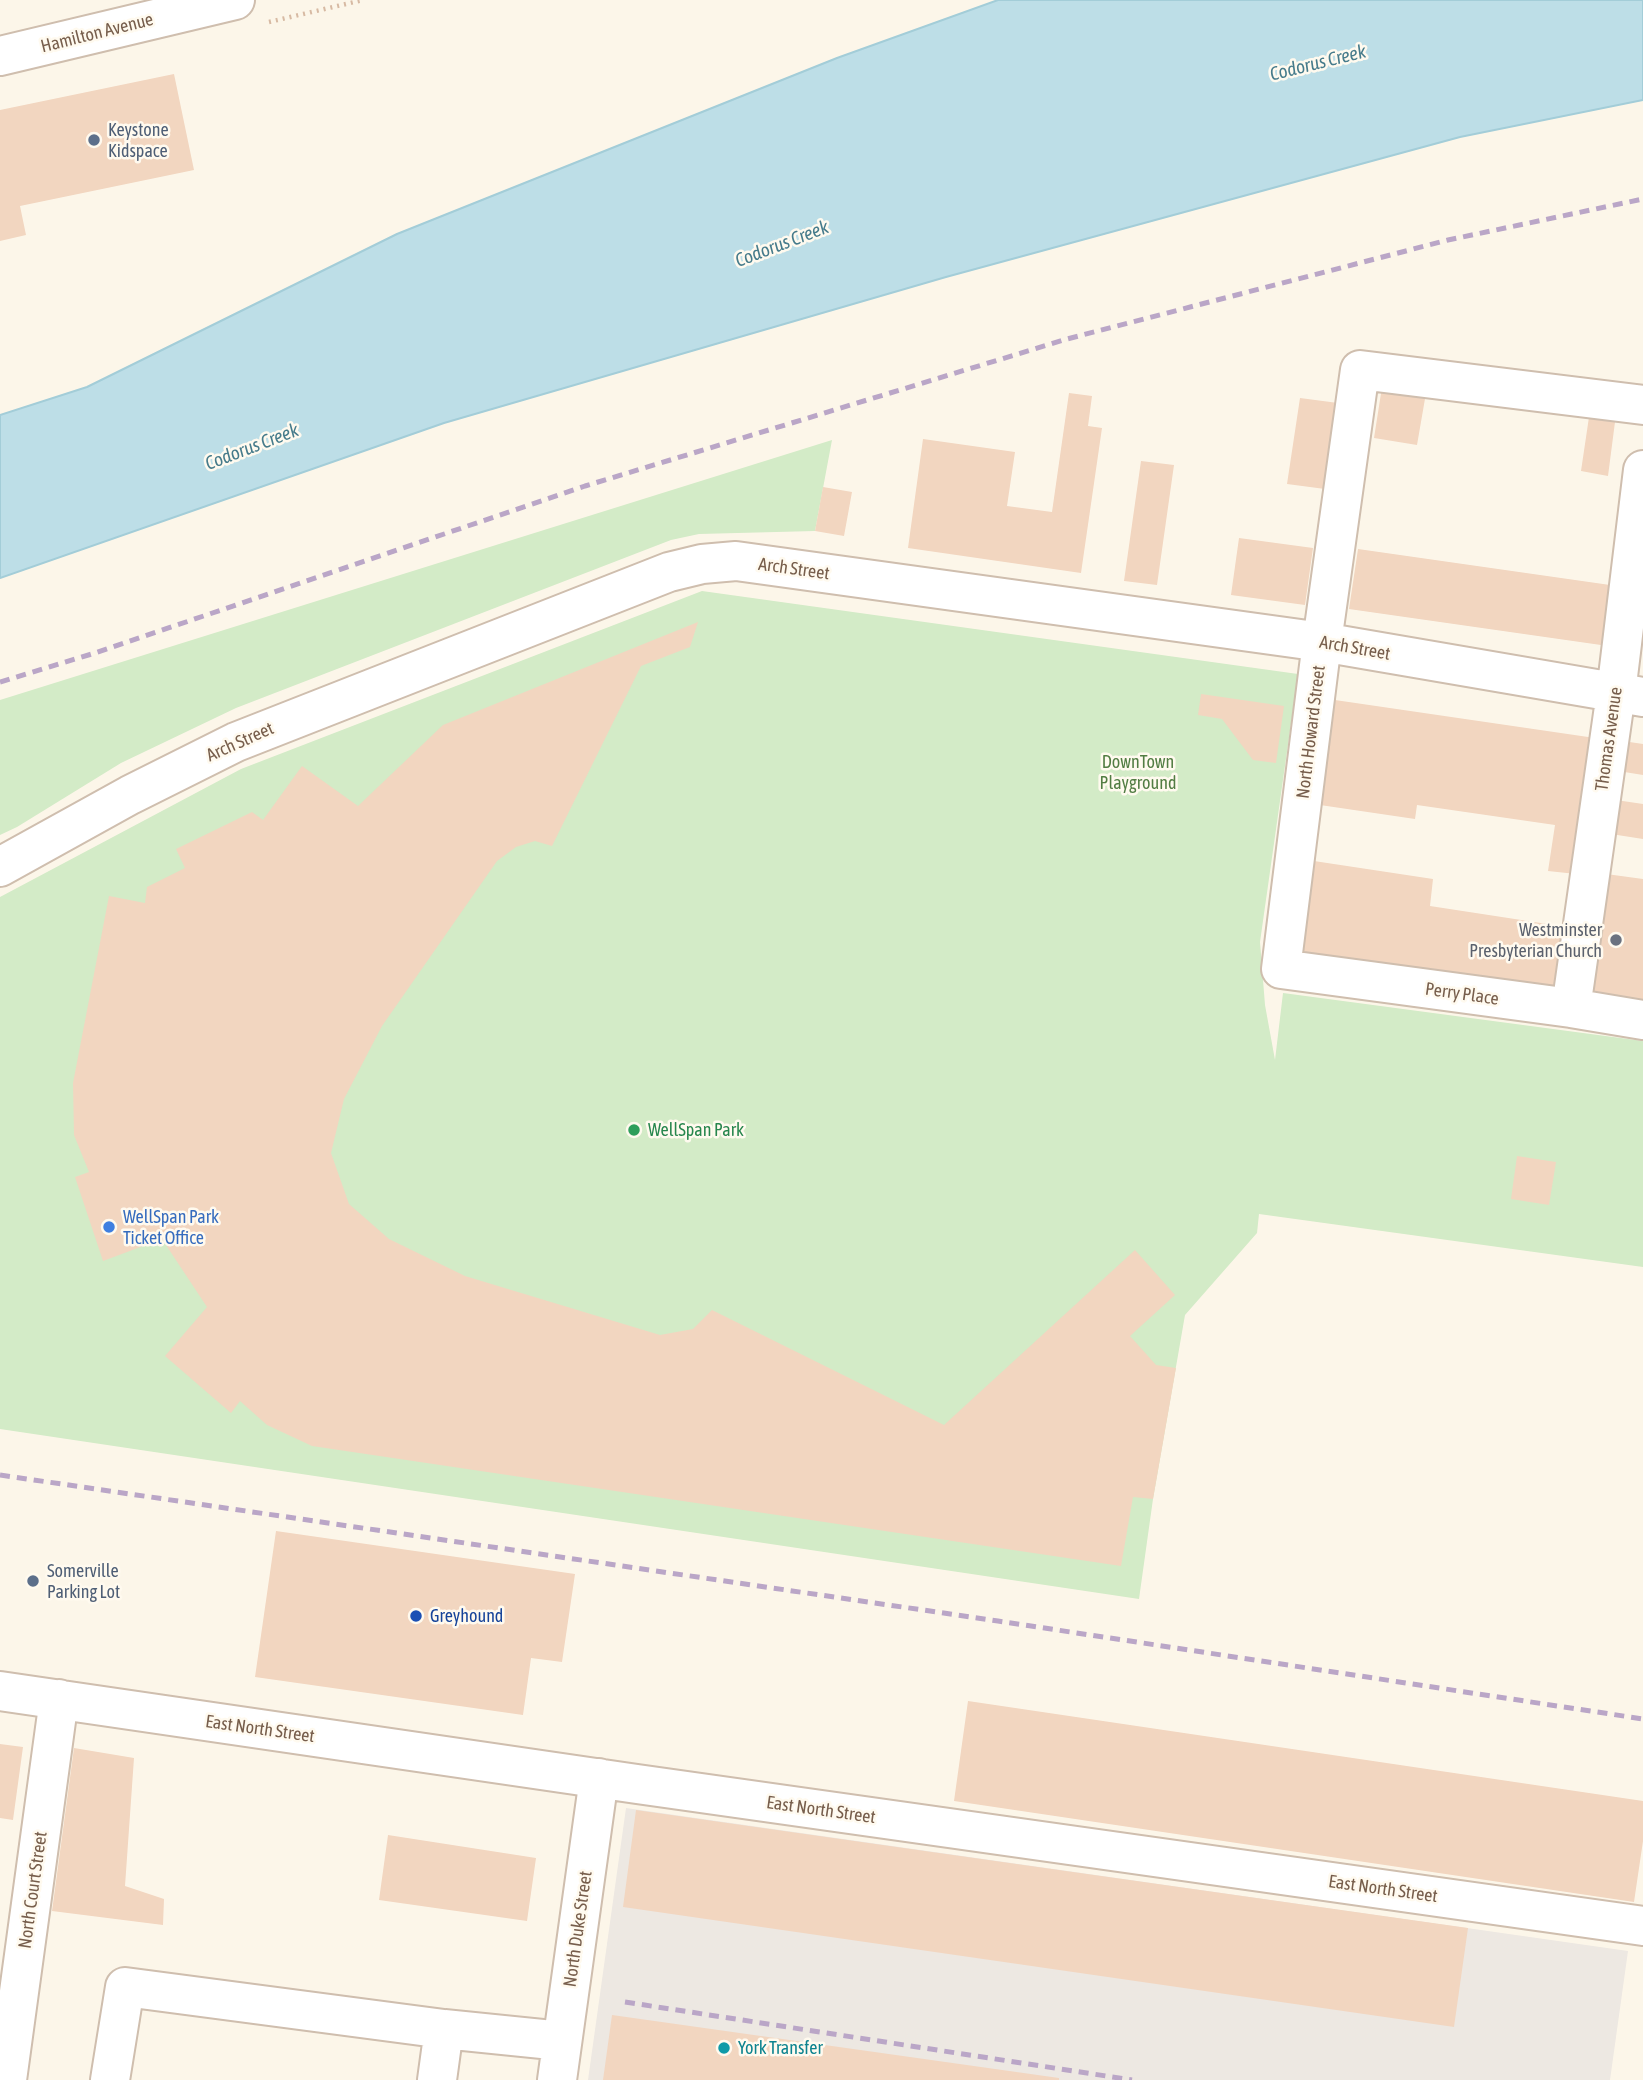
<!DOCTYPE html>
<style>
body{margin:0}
canvas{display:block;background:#fcf6e9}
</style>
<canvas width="1643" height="2080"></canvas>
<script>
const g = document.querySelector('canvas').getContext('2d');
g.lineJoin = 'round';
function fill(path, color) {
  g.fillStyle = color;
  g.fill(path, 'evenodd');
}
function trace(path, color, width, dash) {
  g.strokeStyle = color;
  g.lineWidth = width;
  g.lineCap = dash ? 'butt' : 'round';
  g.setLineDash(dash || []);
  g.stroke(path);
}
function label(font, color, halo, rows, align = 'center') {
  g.font = font + ' "Asap Condensed",sans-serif';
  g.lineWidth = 5;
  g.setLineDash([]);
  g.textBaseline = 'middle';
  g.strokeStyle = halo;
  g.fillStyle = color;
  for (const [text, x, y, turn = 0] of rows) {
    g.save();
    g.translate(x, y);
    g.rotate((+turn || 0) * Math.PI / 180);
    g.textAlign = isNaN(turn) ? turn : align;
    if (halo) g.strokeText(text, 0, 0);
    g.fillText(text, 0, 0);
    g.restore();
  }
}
fill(new Path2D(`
 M626 1808 1628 1951 1610 2080H588Z`), '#ede8e2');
fill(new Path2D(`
 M832 440 815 531 699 534 671 540 236 708 121 763 17 827 0 835V700Z
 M702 591 1298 674 1260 942 1265 1005 1275 1060 1283 993 1643 1041V1267L1259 1214 1257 1233 1185 1315 1153 1499 1139 1599 0 1429V897L241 769Z`), '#d3ebc7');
const water = new Path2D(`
 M998 0H1643V100L1460 137 946 277 444 423 0 578V415L87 387 397 234 837 58Z`);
fill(water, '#bddee7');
trace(water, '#a3cdd8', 2);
fill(new Path2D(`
 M174 74 194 170 20 206 26 235 0 241V110Z
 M1382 387 1426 393 1417 445 1374 438Z
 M1069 393 1092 396 1088 426 1102 428 1081 573 908 548 923 439 1015 452 1007 506 1052 512Z
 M1300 398 1338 403 1325 489 1287 484Z
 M1589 417 1615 422 1608 476 1581 471Z
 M1141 461 1174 465 1157 585 1124 581Z
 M823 487 852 492 844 536 815 531Z
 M1239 538 1313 548 1305 605 1231 595Z
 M1358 549 1617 586 1608 646 1349 609Z
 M698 622 690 647 641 666 552 846 535 841 516 847 497 861 382 1026 344 1099 331 1153 349 1204 389 1239 465 1276 660 1335 693 1329 712 1310 944 1425 1135 1250 1175 1295 1130 1336 1156 1365 1176 1368 1153 1499 1133 1497 1121 1566 312 1446 267 1425 240 1401 231 1413 165 1356 207 1307 162 1239 103 1261 75 1177 89 1172 74 1135 73 1083 109 896 145 903 147 887 185 868 176 849 252 812 263 820 302 766 358 806 443 725Z
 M1201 694 1284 706 1276 763 1253 760 1222 719 1198 715Z
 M1335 700 1595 738 1576 874 1548 871 1555 825 1417 805 1415 819 1320 805Z
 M1616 740 1643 744V775L1612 770Z
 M1616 800 1643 804V839L1611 834Z
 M1314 861 1433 879 1430 906 1567 927 1557 996 1300 958Z
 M1599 873 1643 879V1010L1580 1000Z
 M1517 1156 1556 1162 1549 1205 1511 1199Z
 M276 1531 575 1574 562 1662 531 1658 523 1715 255 1677Z
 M968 1701 1643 1801V1841L1634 1902 954 1801Z
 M0 1744 23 1747 13 1820 0 1818Z
 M74 1748 134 1758 125 1886 164 1899 163 1925 52 1911Z
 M636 1810 1468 1928 1454 2027 623 1907Z
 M388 1835 536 1858 527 1921 379 1900Z
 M612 2015 1059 2078V2080H603Z`), '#f2d6c0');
const minor = new Path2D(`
 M0 56 235 0
 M1643 405 1360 370 1322 642 1281 969 1571 1008 1643 1020
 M0 867 130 795 236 742 669 572 702 564 736 561 1322 642 1643 697
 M1571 1008 1616 693 1643 470
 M0 1691 637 1784 1643 1926
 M7 2080 59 1699
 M110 2080 125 1987 444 2029 562 2041
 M437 2080 444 2029
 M557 2080 599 1778`);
trace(minor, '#cfbeae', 42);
trace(new Path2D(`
 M269 22 363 0`), '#d7baa3', 4.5, [2, 5]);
trace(minor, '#fff', 38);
trace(new Path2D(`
 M0 682 95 653 585 486 1067 339 1448 240 1643 199
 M0 1475 998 1621 1643 1719
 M625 2002 1132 2080`), '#baa6c7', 5, [10, 7]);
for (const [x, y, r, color] of [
 [94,140,7,"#5c6f8a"],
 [1616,940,7,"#6b7280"],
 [634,1130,7,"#2e9e5b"],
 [109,1227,7,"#3f7fe0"],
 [33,1581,7,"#5c6f8a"],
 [416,1616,7,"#1a4fb4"],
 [724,2048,7,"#0f9aa8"]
]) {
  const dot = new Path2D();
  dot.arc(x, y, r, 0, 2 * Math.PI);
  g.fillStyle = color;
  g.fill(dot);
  trace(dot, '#fffaef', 2.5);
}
label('18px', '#775e4c', '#fffaef', [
 ["Hamilton Avenue",97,33,-14],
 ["Arch Street",794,569,8],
 ["Arch Street",1355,648,10],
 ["North Howard Street",1311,732,-83],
 ["Thomas Avenue",1609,739,-82],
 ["Arch Street",240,742,-24],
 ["Perry Place",1462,994,8],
 ["East North Street",260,1729,8],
 ["East North Street",821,1810,8],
 ["East North Street",1383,1889,8],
 ["North Court Street",33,1890,-82],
 ["North Duke Street",578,1929,-82]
]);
label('18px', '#4e5e75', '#fffaef', [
 ["Keystone",108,130],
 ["Kidspace",108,151],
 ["Somerville",47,1571],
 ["Parking Lot",47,1592]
], 'left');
label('18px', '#527d43', '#fffaef', [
 ["DownTown",1138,762],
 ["Playground",1138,783]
]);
label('18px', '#5b616d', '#fffaef', [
 ["Westminster",1602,930],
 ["Presbyterian Church",1602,951]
], 'right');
label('18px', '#27864d', '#fffaef', [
 ["WellSpan Park",648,1130]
], 'left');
label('18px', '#366cbe', '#fffaef', [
 ["WellSpan Park",123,1217],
 ["Ticket Office",123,1238]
], 'left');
label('18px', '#164399', '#fffaef', [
 ["Greyhound",430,1616]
], 'left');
label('18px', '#0d838f', '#fffaef', [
 ["York Transfer",738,2048]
], 'left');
label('italic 19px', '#467b8b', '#fffaef', [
 ["Codorus Creek",1318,63,-14],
 ["Codorus Creek",782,244,-21],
 ["Codorus Creek",252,447,-21]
]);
</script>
